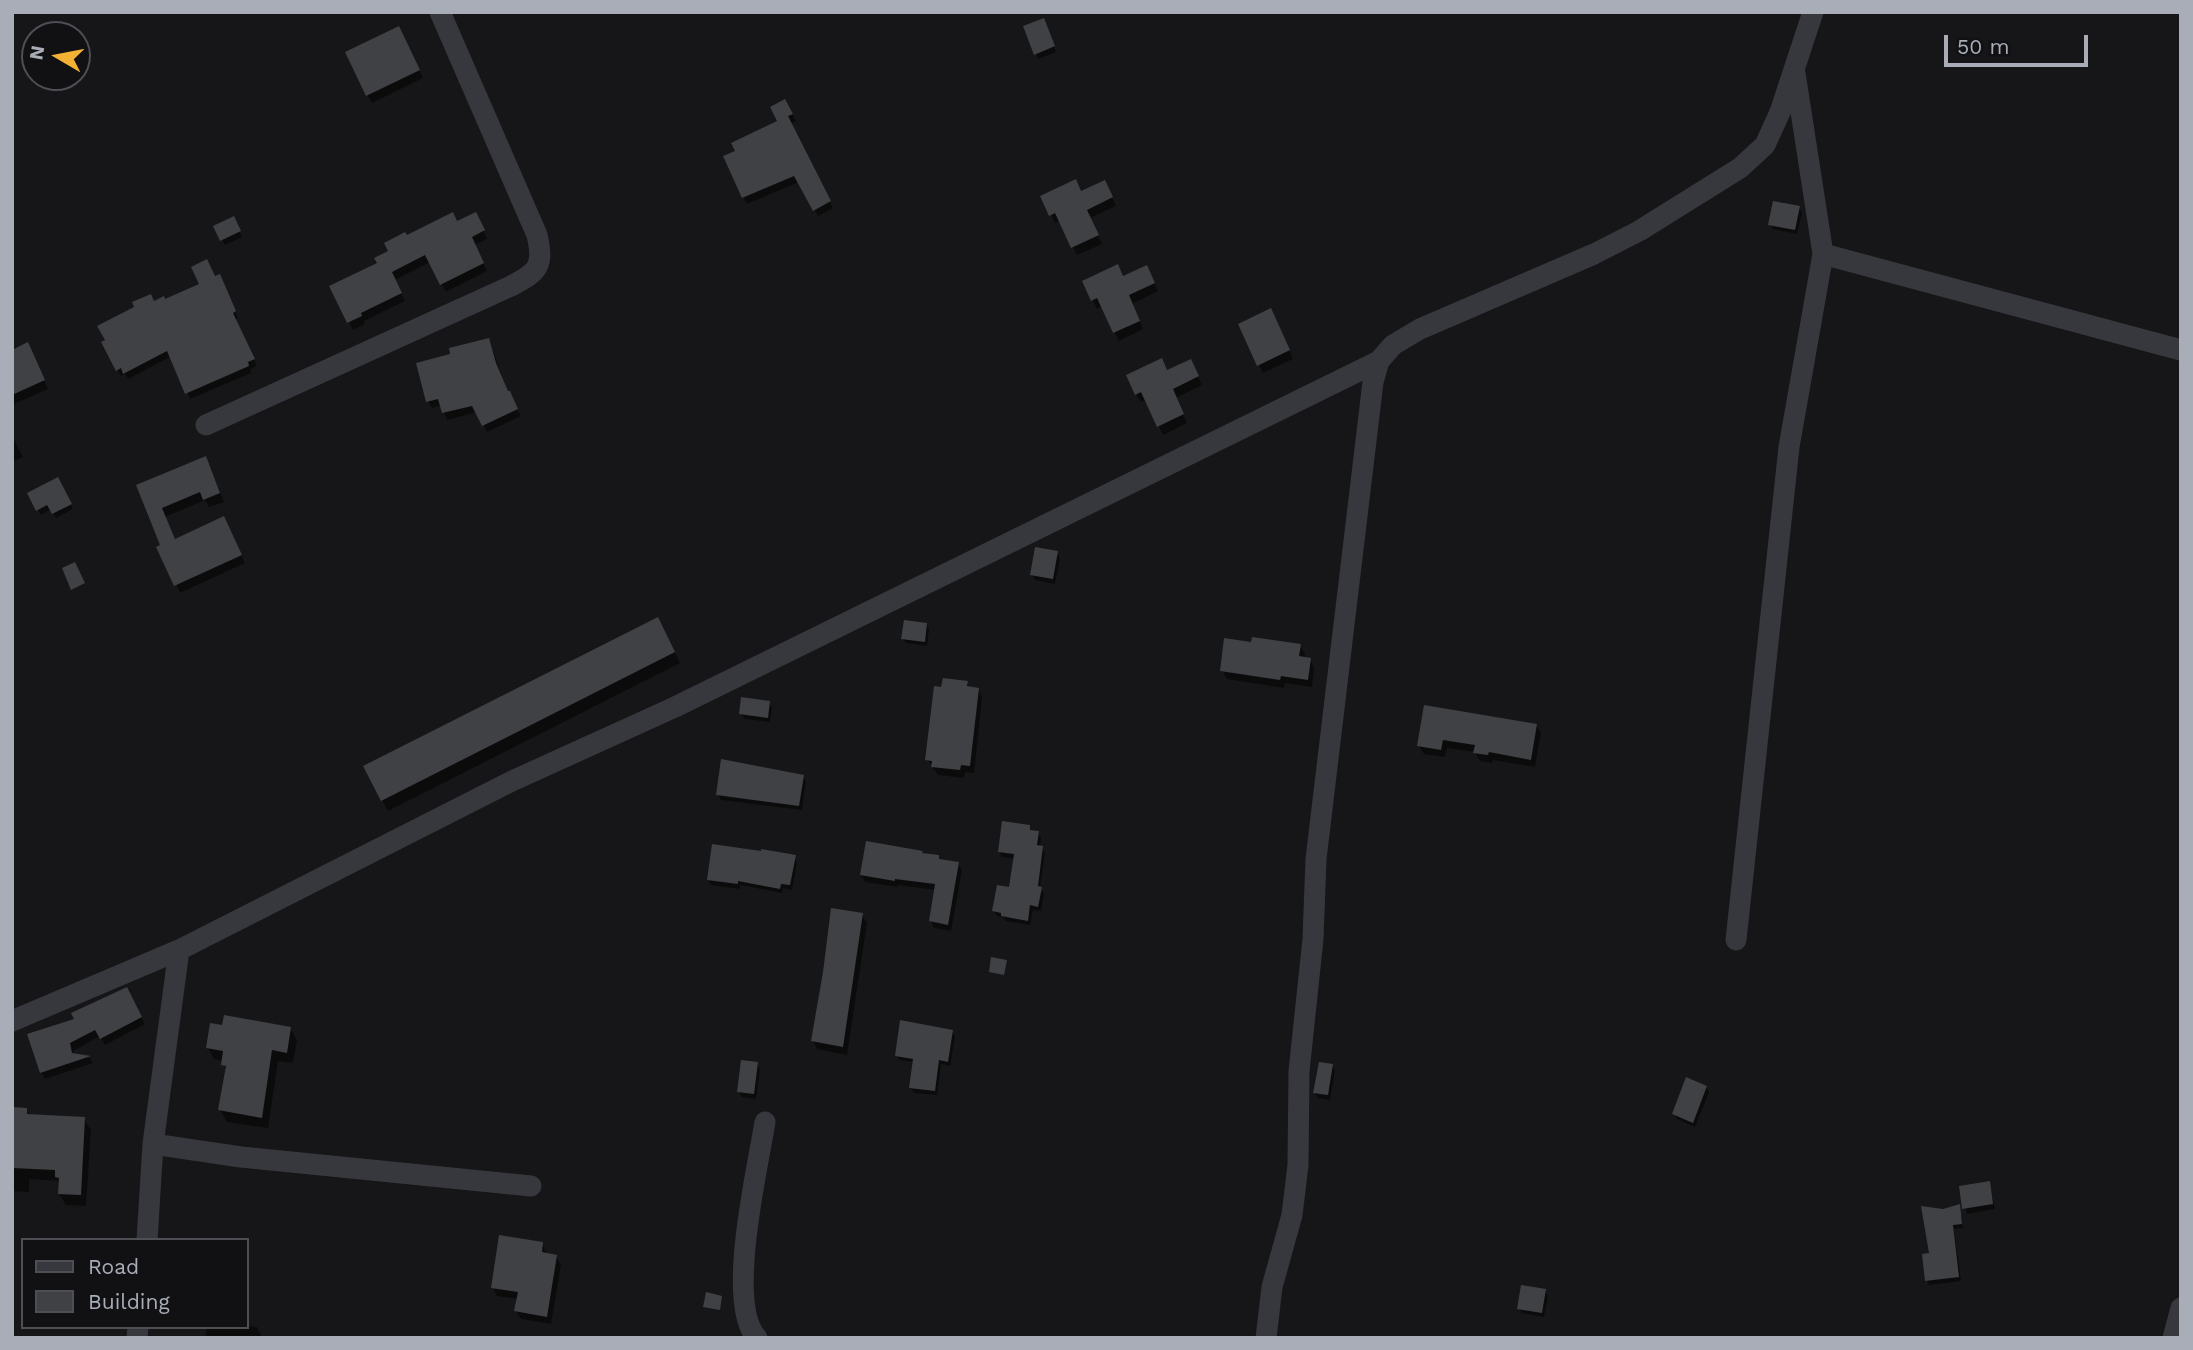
<!DOCTYPE html>
<style>
body{margin:0}
#map{position:relative;width:2193px;height:1350px;overflow:hidden;background:#161618;font-family:"Work Sans",sans-serif}
canvas{display:block}
.frame{position:absolute;inset:0;border:14px solid #a8adb8;pointer-events:none}
.legend{position:absolute;left:21px;top:1238px;width:228px;height:91px;box-sizing:border-box;background:#111113;border:2px solid #4d4f55;margin:0;padding:9px 12px;list-style:none;font-size:21px;color:#a8adb8}
.legend li{display:flex;align-items:center;gap:14px;height:35px}
.legend b{width:35px;border:2px solid #4d4f55}
.north{position:absolute;left:21px;top:21px;width:70px;height:70px;box-sizing:border-box;background:#111113;border:2px solid #4d4f55;border-radius:50%;rotate:280deg;font-size:19px;font-weight:700;line-height:28px;text-align:center;color:#a8adb8}
.north::after{content:'';display:block;margin:auto;width:24px;height:32px;background:#f2b134;clip-path:polygon(50% 0,100% 100%,50% 72%,0 100%)}
.scale{position:absolute;left:1944px;top:35px;width:144px;height:32px;box-sizing:border-box;border:4px solid #a8adb8;border-top:0;padding-left:9px;font-size:21px;line-height:24px;white-space:nowrap;color:#a8adb8;-webkit-text-stroke:5px #111113;paint-order:stroke}
</style>
<div id="map">
<canvas width="2193" height="1350"></canvas>
<div class="frame"></div>
<ul class="legend">
<li><b style="height:9px;background:#37383d"></b>Road</li>
<li><b style="height:19px;background:#404145"></b>Building</li>
</ul>
<div class="north">N</div>
<div class="scale">50 m</div>
</div>
<script>
const g = document.querySelector('canvas').getContext('2d');
g.lineJoin = 'round';
function fill(path, color) {
  g.fillStyle = color;
  g.fill(path, 'evenodd');
}
function trace(path, color, width, dash) {
  g.strokeStyle = color;
  g.lineWidth = width;
  g.lineCap = dash ? 'butt' : 'round';
  g.setLineDash(dash || []);
  g.stroke(path);
}
fill(new Path2D(`
 M1046 25 1056 52 1038 59 1036 54Z
 M403 36 423 78 372 103 367 95Z
 M785 101 796 121 791 124 833 208 818 216 799 182 747 204 743 197 737 152 780 122Z
 M1109 190 1116 206 1090 218 1102 244 1077 255 1060 221 1055 223 1051 215 1081 192Z
 M1799 208 1802 213 1797 234 1773 229 1770 224Z
 M233 219 242 237 225 245 215 227Z
 M479 222 487 239 474 245 487 271 446 292 430 262 395 280 405 301 364 321 365 324 353 330 331 287 379 264 406 238Z
 M1151 275 1158 291 1132 304 1143 329 1119 341 1102 306 1097 309 1084 282Z
 M215 278 223 283 238 318 235 320 257 366 250 369 251 373 190 399 172 356 128 379 125 374 121 376 103 343 154 302 165 301Z
 M1275 319 1293 359 1263 373 1259 365Z
 M489 340 508 393 521 416 487 432 477 412 447 420 441 405 432 408 428 401 453 356Z
 M12 352 32 353 48 389 12 405Z
 M1195 369 1202 385 1176 398 1187 423 1163 435 1146 400 1141 402 1136 394 1167 372Z
 M12 436 23 457 12 462Z
 M210 467 224 502 209 507 205 500 165 517 175 541 228 526 245 563 180 593 138 486Z
 M57 479 73 509 56 518 51 509 41 515 29 494Z
 M1057 553 1060 558 1055 584 1035 580 1032 575Z
 M926 624 929 629 927 646 906 643 903 638Z
 M664 630 680 663 388 811 382 800Z
 M1252 644 1300 646 1305 654 1304 659H1310L1314 668 1312 687 1285 683 1284 688 1227 679 1222 670Z
 M967 682 970 688 978 689 982 698 974 773 965 772 964 778 938 775 927 759 943 689Z
 M769 703 772 708 770 722 744 719 741 714Z
 M1426 707 1536 725 1541 733 1535 767 1493 760 1492 763 1480 761 1475 752 1447 748 1445 757 1424 754 1419 746Z
 M803 776 806 781 802 810 721 800 718 795Z
 M1029 827 1032 832 1038 833 1041 838 1040 847 1045 853 1040 887 1044 893 1041 911 1033 910 1030 925 1006 921 1003 917 997 916 994 911 1011 889 1015 859 1002 857 999 852Z
 M922 852 923 855 938 857 941 861 958 864 962 870 951 931 934 928 931 921 936 890 898 885V887L865 882 861 875Z
 M794 857 797 862 792 890 783 888 782 893 740 885V889L711 885 708 879Z
 M862 915 867 923 847 1055 817 1049 813 1041Z
 M126 989 145 1024 105 1045 100 1036 73 1051 74 1055 90 1058 93 1063 45 1079 41 1072 77 1020Z
 M290 1028 297 1040 293 1063 278 1061 268 1128 227 1122 220 1110 226 1071 223 1061 214 1059 208 1048Z
 M952 1032 955 1036 950 1066 941 1064 937 1095 914 1093 911 1088 914 1062 899 1060 897 1056Z
 M757 1064 760 1069 756 1099 742 1097 739 1092Z
 M1332 1066 1335 1071 1330 1100 1318 1098 1315 1093Z
 M1706 1087 1709 1092 1695 1127 1677 1119 1674 1114Z
 M12 1109 26 1110 30 1116 84 1119 91 1130 86 1206 66 1205 59 1194V1181L29 1179V1192L12 1191Z
 M1989 1183 1995 1209 1967 1214 1961 1188Z
 M1959 1206 1963 1228 1954 1229 1961 1281 1929 1285 1927 1280 1931 1254 1943 1210Z
 M542 1244 547 1255 556 1257 561 1265 551 1324 521 1319 516 1311 518 1299 497 1296 493 1288Z
 M1545 1291 1548 1296 1544 1317 1522 1313 1519 1308Z
 M247 1326 257 1327 262 1338H205L207 1327Z`), '#0007');
fill(new Path2D(`
 M1044 18 1055 46 1034 55 1023 26Z
 M399 26 420 70 366 96 345 52Z
 M785 99 793 114 788 116 831 201 813 211 794 176 742 198 723 156 735 151 731 143 777 121 770 107Z
 M1076 179 1081 191 1105 180 1113 197 1087 210 1099 235 1071 248 1055 213 1049 216 1040 196Z
 M1773 201 1800 206 1795 230 1768 225Z
 M453 212 457 221 476 212 485 230 472 237 484 263 440 285 425 255 392 272 402 293 361 313 362 316 347 323 329 286 377 263 374 258 388 251 384 243 405 232 407 235Z
 M234 216 241 231 220 241 213 226Z
 M207 259 215 276 220 274 236 311 233 313 255 359 248 362 249 366 185 394 167 351 123 374 121 368 116 371 101 342 105 340 97 326 134 307 132 302 151 294 154 301 164 296 165 299 199 284 191 267Z
 M1118 264 1123 276 1147 265 1155 283 1129 295 1140 321 1113 333 1097 298 1091 301 1082 281Z
 M1271 308 1290 350 1257 366 1238 324Z
 M489 338 496 363 508 391H510L518 409 482 426 472 406 442 413 438 399 426 402 416 363 450 354 449 348Z
 M28 342 45 380 12 395V350Z
 M1162 358 1167 370 1191 359 1199 376 1173 389 1184 414 1157 427 1141 392 1135 395 1126 375Z
 M206 456 220 493 203 500 200 492 162 508 175 539 224 516 242 555 174 586 156 547 160 545 136 485Z
 M58 477 72 504 52 514 47 505 36 511 27 493Z
 M1035 547 1058 551 1053 579 1030 575Z
 M75 562 85 583 71 590 62 568Z
 M658 617 675 652 381 801 363 766Z
 M904 620 927 623 925 642 901 639Z
 M1252 637 1301 644 1299 656 1311 658 1308 680 1281 676 1280 680 1220 671 1224 638 1251 642Z
 M943 678 968 681 967 686 979 688 970 766 961 765 960 770 931 767 932 761 925 760 934 686 941 687Z
 M741 697 770 701 768 718 739 714Z
 M1424 705 1537 724 1531 760 1489 752 1488 755 1473 753 1475 745 1443 740 1441 750 1417 746Z
 M721 759 804 775 799 806 716 795Z
 M1002 821 1030 825V830L1039 831 1037 845 1043 846 1038 886 1042 887 1038 907 1030 905 1028 921 1001 916V913L992 911 997 885 1009 887 1014 854 998 852Z
 M866 841 923 851 922 853 939 855V859L959 862 948 925 929 921 935 884 895 879V881L860 875Z
 M712 844 761 851V849L796 855 790 885 781 884 780 889 738 881V884L707 880Z
 M831 908 863 913 843 1047 811 1041 823 972Z
 M991 957 1007 960 1004 975 989 972Z
 M127 987 142 1017 100 1039 95 1030 70 1043 72 1053 91 1056 40 1073 27 1034 74 1019 71 1013Z
 M224 1015 291 1027 287 1053 272 1050 262 1118 218 1110 226 1066 221 1065 223 1051 206 1048 210 1023 222 1025Z
 M900 1020 953 1030 948 1062 939 1060 935 1091 909 1088 913 1059 895 1056Z
 M741 1060 758 1062 754 1094 737 1092Z
 M1319 1062 1333 1064 1328 1095 1313 1093Z
 M1686 1077 1707 1086 1693 1123 1672 1114Z
 M12 1107 27 1108V1114L85 1117 81 1195 58 1194 59 1178 55 1177V1170L12 1168Z
 M1990 1181 1993 1204 1962 1209 1959 1186Z
 M1960 1204 1962 1224 1953 1225 1959 1277 1925 1281 1922 1254 1929 1253 1921 1206 1943 1209Z
 M499 1235 543 1242 542 1252 557 1255 547 1317 514 1311 518 1292 491 1288Z
 M1521 1285 1546 1289 1542 1313 1517 1309Z
 M706 1292 722 1296 720 1310 703 1307Z`), '#404145');
trace(new Path2D(`
 M1823 254 2181 350
 M206 425 511 286C539 272 544 265 537 235L440 12
 M1736 940 1789 447 1823 254 1795 73
 M12 1021 179 950 512 781 675 707 1379 361
 M153 1144 241 1157 531 1186
 M147 1240 153 1144 179 950
 M137 1338 138 1327
 M757 1338C725 1304 758 1167 765 1122
 M1266 1338 1272 1287 1292 1215 1298 1165 1299 1071 1313 939 1316 859 1373 382 1379 361 1393 345 1420 329 1594 254 1639 231 1740 168 1765 145 1780 112 1813 12
 M2173 1338 2181 1308`), '#37383d', 21);
</script>
